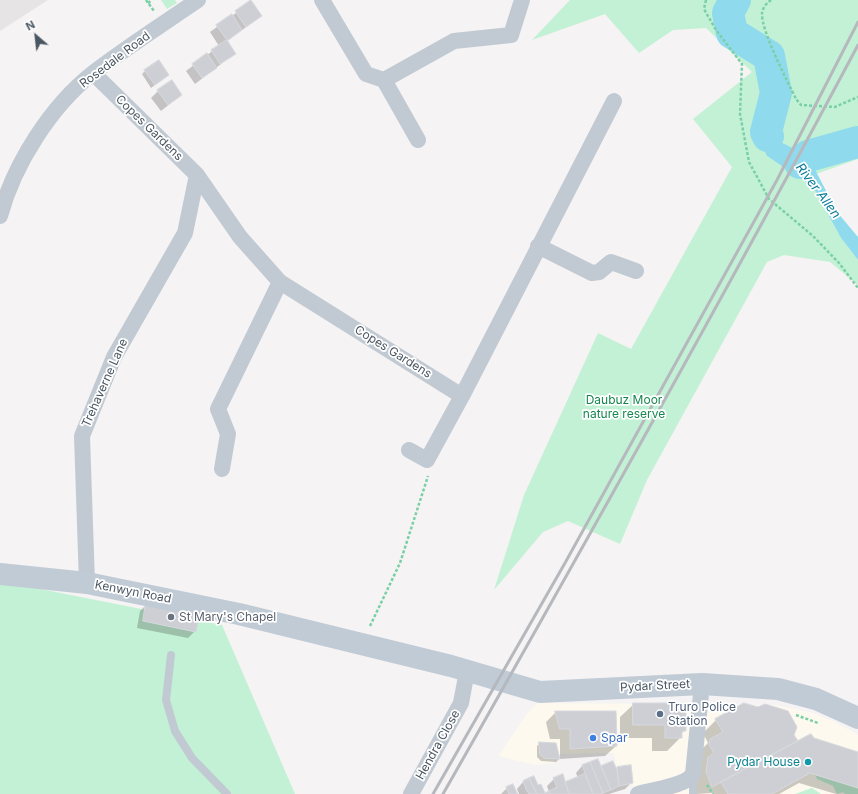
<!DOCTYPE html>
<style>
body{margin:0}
#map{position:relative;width:858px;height:794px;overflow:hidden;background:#f5f3f3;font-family:Inter,sans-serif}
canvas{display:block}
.north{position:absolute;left:16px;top:16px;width:40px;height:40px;-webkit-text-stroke:3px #fff;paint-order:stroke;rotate:332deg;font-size:11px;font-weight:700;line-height:16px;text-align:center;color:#4a5661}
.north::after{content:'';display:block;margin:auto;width:14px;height:18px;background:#4a5661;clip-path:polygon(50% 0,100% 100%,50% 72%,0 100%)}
</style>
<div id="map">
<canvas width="858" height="794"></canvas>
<div class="north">N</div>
</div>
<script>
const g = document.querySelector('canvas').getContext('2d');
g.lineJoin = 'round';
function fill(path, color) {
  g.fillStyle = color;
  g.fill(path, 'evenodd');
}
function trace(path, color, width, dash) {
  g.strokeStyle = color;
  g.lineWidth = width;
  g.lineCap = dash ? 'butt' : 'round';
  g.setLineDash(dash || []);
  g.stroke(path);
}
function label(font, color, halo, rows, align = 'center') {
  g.font = font + ' Inter,sans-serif';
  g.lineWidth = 3.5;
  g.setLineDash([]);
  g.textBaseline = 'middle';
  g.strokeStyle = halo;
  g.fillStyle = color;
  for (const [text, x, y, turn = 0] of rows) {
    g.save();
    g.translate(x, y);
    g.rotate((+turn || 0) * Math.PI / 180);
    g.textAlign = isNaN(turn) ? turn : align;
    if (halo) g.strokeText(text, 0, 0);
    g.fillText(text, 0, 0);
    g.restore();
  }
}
fill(new Path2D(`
 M538 703 776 705 813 713 835 722 858 735V794H633L632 766 616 769 614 753 558 754 554 763 535 765 498 756 529 711Z`), '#fdf9ef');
fill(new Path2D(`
 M0 0H48L0 31Z`), '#e6e4e5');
fill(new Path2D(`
 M161 0H175L177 3 167 9Z
 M570 0H858V159L816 174 808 156 777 140 775 122 782 106 776 94 767 156 813 187 841 238 858 260V285L830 262 784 255 767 262 647 480 620 544 568 521 543 532 494 590 524 495 598 333 631 349 732 167 693 119 752 72 706 28 673 30 639 53 605 14 532 40Z
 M0 581 222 625 295 794H0Z
 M815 775 858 788V794H845L843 792 837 794 833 786 817 779Z
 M812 788 821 794H795Z`), '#c3f1d5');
fill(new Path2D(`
 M776 93 782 106 775 122 777 140 808 156 837 212 858 237V260L841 238 813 187 767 156 756 132Z`), '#90daee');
fill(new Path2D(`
 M251 2 261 16 226 42 234 54 195 84 186 71 219 46 210 32Z
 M145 71 168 75 151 88 142 74Z
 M158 91 181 95 161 111 151 98Z
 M147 604 195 631 188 638 137 628 140 611Z
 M634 704 685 730 681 734V737L667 751H652V738H620V717Z
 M556 712 616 746 605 756 560 759V739H550L546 722Z
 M716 720 793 735 797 742 813 739 858 753V794H836L799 783 779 794H713L712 793 696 794 697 754 708 743 703 733Z
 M540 743 555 744 559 759 556 762 541 761 537 757V746Z
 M597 760 600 767 612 762 615 770 618 768 632 782 625 789 609 794H519L517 789 523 782 533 777 537 786 545 794 549 792 547 786 554 779 565 783 578 778 576 773 582 766Z
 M507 788 516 794H501Z`), '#0003');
trace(new Path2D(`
 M735 0 728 13 732 33 769 56 776 93 766 132 768 136
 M800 163 808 156 858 142`), '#90daee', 32);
const building = new Path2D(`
 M251 0 262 16 246 27 235 11Z
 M232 14 242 30 227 40 216 25Z
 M227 40 236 54 220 64 211 50Z
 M207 53 217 68 202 78 192 64Z
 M159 60 169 75 155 85 144 70Z
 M172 80 182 95 168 105 157 90Z
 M146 603 200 613 196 632 143 621Z
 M633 703H686V731H682V738H665V725H633Z
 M744 703 758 707 765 704 788 711 797 727 794 735 798 741 712 787 706 772 708 757 714 753 709 745 710 739 723 732 715 719Z
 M555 711H616L617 746 570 749V729H560Z
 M811 734 814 738 858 752V788L810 773 772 794H728L721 782Z
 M539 742 556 743 560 759 544 758 540 754Z
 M598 759 611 790 603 793 590 762Z
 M613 761 617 770 619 786 611 790 601 766Z
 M590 762 603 793 600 794H593L582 765Z
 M631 765 633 783 619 786 617 767Z
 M563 774 569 794H550L549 791 557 787 553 778Z
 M585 774 593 794H569L565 782Z
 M534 776 538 785 541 784 545 793 549 791 550 794H537L529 778Z
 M529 778 537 794H529L526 789 523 781Z
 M513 784 517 793 518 794H509L506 787Z`);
fill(building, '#cdcfd5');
trace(building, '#d7d9de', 1);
trace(new Path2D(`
 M146 0 154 11
 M706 0 704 9 716 30 742 64 740 114 749 162 769 199 813 236 839 263 858 288
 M771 0C767 3 763 7 762 13 761 31 787 80 796 99L801 105 835 107 858 97
 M148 3 152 0
 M370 626 400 563 428 476
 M716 711 721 709
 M796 715 818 723
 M707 785 713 794`), '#7ad0a6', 2.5, [3, 2]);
trace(new Path2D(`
 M171 655 166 700 175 731 192 758 227 794
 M693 794V775`), '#c1cad2', 8);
trace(new Path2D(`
 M322 0 366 74 384 80 418 140
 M93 73 197 175 240 237 280 282 462 396 614 101
 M384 80 454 41 511 35 522 0
 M0 216C14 164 51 106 93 73 127 47 163 24 198 0
 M538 246 592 273 599 272 611 262 636 271
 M409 450 427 460 462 396
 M222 469 228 434 218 409 280 282
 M87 583 82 436 114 357 185 233 197 175
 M411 794 461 703 467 671
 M638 794C653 789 685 787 693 774L702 684`), '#c1cad2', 16);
trace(new Path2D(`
 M0 574 87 583 239 614 451 666 540 692 702 684 778 689 816 699 858 718`), '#c1cbd6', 22);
trace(new Path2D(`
 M433 794 565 563 777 180 858 22
 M443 794C584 546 724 297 858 45`), '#b5b8bd', 3);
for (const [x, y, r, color] of [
 [171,617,4,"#6b7280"],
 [660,714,4,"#5c6f8a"],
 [593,738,4,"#3f7fe0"],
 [808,762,4,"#0f9aa8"]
]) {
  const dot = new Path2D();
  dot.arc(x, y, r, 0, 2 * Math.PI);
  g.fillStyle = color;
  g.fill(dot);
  trace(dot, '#fff', 1.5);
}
label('12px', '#4a5661', '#fff', [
 ["Rosedale Road",115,60,-37],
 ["Copes Gardens",149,128,44],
 ["Copes Gardens",393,352,32],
 ["Trehaverne Lane",105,383,-66],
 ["Kenwyn Road",133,592,11],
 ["Pydar Street",655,686,-3],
 ["Hendra Close",438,745,-61]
]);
label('12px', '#17864f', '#fff', [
 ["Daubuz Moor",624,400],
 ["nature reserve",624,414]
]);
label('12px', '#5b616d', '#fff', [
 ["St Mary's Chapel",179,617]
], 'left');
label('12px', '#4e5e75', '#fff', [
 ["Truro Police",668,707],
 ["Station",668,721]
], 'left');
label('12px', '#366cbe', '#fff', [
 ["Spar",601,738]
], 'left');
label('12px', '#0d838f', '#fff', [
 ["Pydar House",800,762]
], 'right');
label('italic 13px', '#0c7c9b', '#fff', [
 ["River Allen",818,191,53]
]);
</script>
